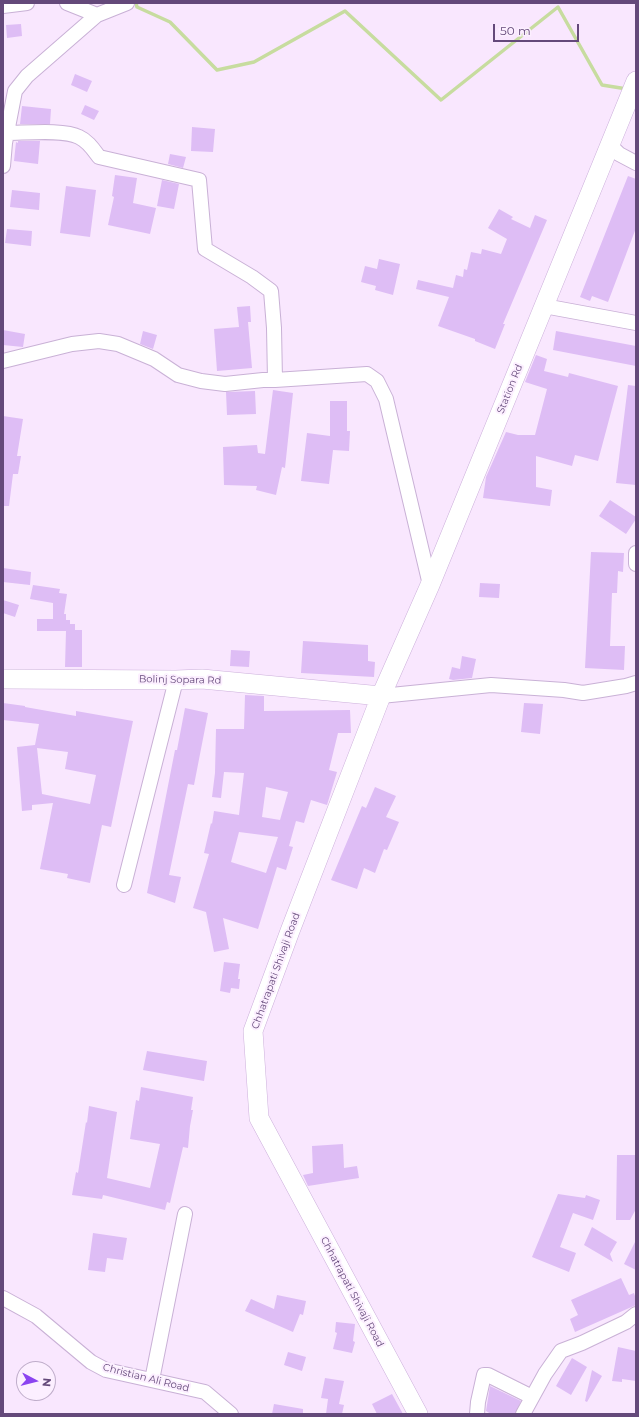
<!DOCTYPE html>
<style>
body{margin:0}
#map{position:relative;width:639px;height:1417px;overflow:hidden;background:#f9e7fe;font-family:Montserrat,sans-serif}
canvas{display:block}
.frame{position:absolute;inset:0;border:4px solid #64497a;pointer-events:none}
.north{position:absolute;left:16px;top:1361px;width:40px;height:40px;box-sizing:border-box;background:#fcefff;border:1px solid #bfadca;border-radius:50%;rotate:97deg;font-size:11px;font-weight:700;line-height:16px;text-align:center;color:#64497a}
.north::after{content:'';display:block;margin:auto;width:14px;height:18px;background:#8b44f0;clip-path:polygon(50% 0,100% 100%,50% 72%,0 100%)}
.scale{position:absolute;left:493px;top:24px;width:86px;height:18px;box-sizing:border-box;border:2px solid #64497a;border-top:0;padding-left:5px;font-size:12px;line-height:14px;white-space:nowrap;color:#64497a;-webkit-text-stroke:3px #fcefff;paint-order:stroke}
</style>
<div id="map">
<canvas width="639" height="1417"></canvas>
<div class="frame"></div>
<div class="north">N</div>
<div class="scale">50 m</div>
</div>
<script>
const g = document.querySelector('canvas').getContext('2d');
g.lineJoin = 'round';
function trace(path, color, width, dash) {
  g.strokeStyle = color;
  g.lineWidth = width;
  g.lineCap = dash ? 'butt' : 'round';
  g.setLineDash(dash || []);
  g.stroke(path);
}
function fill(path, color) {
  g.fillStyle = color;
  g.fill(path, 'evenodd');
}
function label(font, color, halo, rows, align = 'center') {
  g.font = font + ' Montserrat,sans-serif';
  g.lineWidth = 4;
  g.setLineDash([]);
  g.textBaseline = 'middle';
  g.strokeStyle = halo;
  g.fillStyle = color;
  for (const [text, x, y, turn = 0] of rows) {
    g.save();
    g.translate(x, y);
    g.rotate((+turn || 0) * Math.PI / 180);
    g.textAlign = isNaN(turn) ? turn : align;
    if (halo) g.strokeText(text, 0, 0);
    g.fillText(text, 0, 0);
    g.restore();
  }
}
trace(new Path2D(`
 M136 3 137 7 170 22 217 70 254 62 345 11 441 100 558 7 602 85 627 89`), '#c7dc9f', 3.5);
fill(new Path2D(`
 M21 24 22 36 7 38 6 25Z
 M75 74 92 81 87 92 71 85Z
 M85 105 99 111 94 120 81 114Z
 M22 106 51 109 50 124H20Z
 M192 127 215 129 213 152 191 151Z
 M18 141H40L38 164 14 161 16 142 18 143Z
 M170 154 186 157 183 168 168 164Z
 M115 175 137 178 133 203 156 208 150 234 108 225 114 197 112 196Z
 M628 176 636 179V228L608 302 592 296 590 301 580 297Z
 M162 180 179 184 174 209 157 206Z
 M66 186 96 190 90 237 60 233Z
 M12 190 40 193 39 210 10 207Z
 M499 209 513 217 511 219 530 228 535 215 547 220 503 324H505L495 349 475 341V339L438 326 449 297 416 289 418 280 453 288 456 275 463 277 464 269 467 270 471 252 481 254 482 249 501 254 507 239 488 228Z
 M7 229 32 231 31 246 5 243Z
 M379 259 400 264 393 295 375 290 376 286 361 282 365 266 377 269Z
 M250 306 251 322H248L252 368 217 371 214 329 239 327 237 307Z
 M3 330 25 334 23 347 3 345Z
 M143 331 157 335 153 349 140 344Z
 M556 331 636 346V366L553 350Z
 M536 355 547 359 544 371 568 377 569 373 618 386 598 461 575 455 572 466 536 456V487L552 490 550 506 483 498 486 477 506 432 518 435H535L547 389 525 382Z
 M628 385 636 386V485L616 483Z
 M273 390 293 393 285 468 282 467 276 495 256 490 257 486 224 485 223 447 257 445 258 453 265 454Z
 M255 391 256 414 227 415 226 392Z
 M330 401H347V431H350L349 451 333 450 329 484 301 481 307 433 330 436Z
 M3 416 23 419 17 456H21L18 474H13L9 506H3Z
 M610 500 636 517V519L626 534 599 516Z
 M591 552 624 553 623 572 618 571 617 593H612L610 646H625L624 670 585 668Z
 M3 568 31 572 30 585 3 582Z
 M480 583 500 584 499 598 479 597Z
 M33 585 60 589 59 593 67 594 64 614H66V620H70V624H75V630H82V667H65L66 631H37V619H53V603L30 599Z
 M3 600 19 605 15 617 3 613Z
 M303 641 368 645V661L375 662 374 677 301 673Z
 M231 650 250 651 249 667 230 666Z
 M462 656 476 659 472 678 453 680 449 679 452 667 460 669Z
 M245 695 264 696V711L350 710 351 733H338L329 770 337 772 327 805 311 800 304 823 296 821 289 846 293 847 286 870 277 867 258 929 223 918 229 949 214 952 206 912 193 908 209 854 204 853 211 823 212 824 214 811 239 815 244 773 224 772 221 798 212 797 215 773 216 729H244ZM266 787 288 792 280 820 262 817ZM239 832 278 837 266 873 231 862Z
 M3 703 25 706V707L76 716V711L133 721 111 827 102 825 90 883 67 878 68 874 40 869 53 803 32 805V810L22 811 17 747 35 745 39 724 3 720ZM37 748 68 752 65 769 96 775 90 804 42 794Z
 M524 703 543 704 540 734 521 732Z
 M185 708 208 713 194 785 188 784 169 875 181 877 175 903 147 893 175 750H177Z
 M375 787 396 796 386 817 399 822 387 850 384 849 375 873 364 868 357 889 331 880 362 806 366 808Z
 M224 962 240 964 238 979H240L239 989 231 988 230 993 220 991Z
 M147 1051 207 1061 204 1081 143 1070Z
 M141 1087 193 1097 191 1110H193L190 1126 188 1148 183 1147 170 1203 167 1202 165 1210 103 1195 102 1199 72 1195 76 1172 78 1173 86 1122 87 1123 89 1106 117 1112 107 1178 150 1188 160 1144 130 1139 136 1100 139 1101Z
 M343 1144 344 1168 357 1166 359 1178 308 1186 303 1175 313 1173 312 1146Z
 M617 1155H636V1209L630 1220H616Z
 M558 1194 585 1198 586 1195 600 1200 593 1220 573 1213 560 1247 576 1253 569 1272 532 1257Z
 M592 1227 617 1242 610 1254 613 1262 584 1245Z
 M93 1233 127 1238 123 1260 107 1258 105 1272 88 1270Z
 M636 1240V1270L624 1264Z
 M621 1278 629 1295 634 1293 636 1299V1305L575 1332 570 1319 578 1315 571 1300Z
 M277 1295 306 1301 303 1315 300 1314 293 1332 245 1311 251 1299 274 1309Z
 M336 1322 355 1324 353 1341 355 1342 352 1353 333 1349 337 1333 335 1332Z
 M618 1347 636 1351V1381L622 1379V1382L612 1381Z
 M288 1352 306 1357 302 1371 284 1365Z
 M572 1358 587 1367 571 1395 556 1386Z
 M592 1370 602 1376 587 1402 585 1401Z
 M325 1378 344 1381 339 1404 344 1405 342 1414H326L328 1399 321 1398Z
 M490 1386 521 1401 515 1414H491L486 1411Z
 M392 1394 403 1414H377L372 1404Z
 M274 1404 303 1409V1414H272Z`), '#debdf5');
const street = new Path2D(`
 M67 3 97 15
 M3 6 27 3
 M7 133C25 133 64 129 79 137 88 141 93 149 99 157L199 180 205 249 252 277 271 291 274 328 275 380
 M610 145 619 154 636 163
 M3 166 5 143 15 91 27 76 97 15 127 3
 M544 306 636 323
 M3 361 72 344 99 341 118 344 154 359 178 375 201 381 225 384 263 380H275L367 374 377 381 386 399 430 585
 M636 553V564
 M381 696 491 685 564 690 583 693 626 686 636 683
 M124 885 176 680
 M3 1298 36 1316 91 1362 106 1370 205 1392 231 1414
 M152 1380 185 1214
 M477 1414 478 1402 484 1375H488L532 1397
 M523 1414 545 1374 561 1351 582 1343 626 1322 636 1314`);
const secondary = new Path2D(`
 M3 679 176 680 202 679 381 696
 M418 1414 259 1118 253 1031 290 931 381 696 430 585 636 81`);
trace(street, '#c9b1d6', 16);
trace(secondary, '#ccb0db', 20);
trace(street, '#fff', 14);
trace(secondary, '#fff', 19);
label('10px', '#64497a', '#fcefff', [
 ["Station Rd",510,389,-68],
 ["Bolinj Sopara Rd",180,680,1],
 ["Chhatrapati Shivaji Road",276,971,-70],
 ["Chhatrapati Shivaji Road",352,1292,62],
 ["Christian Ali Road",146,1378,14]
]);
</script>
